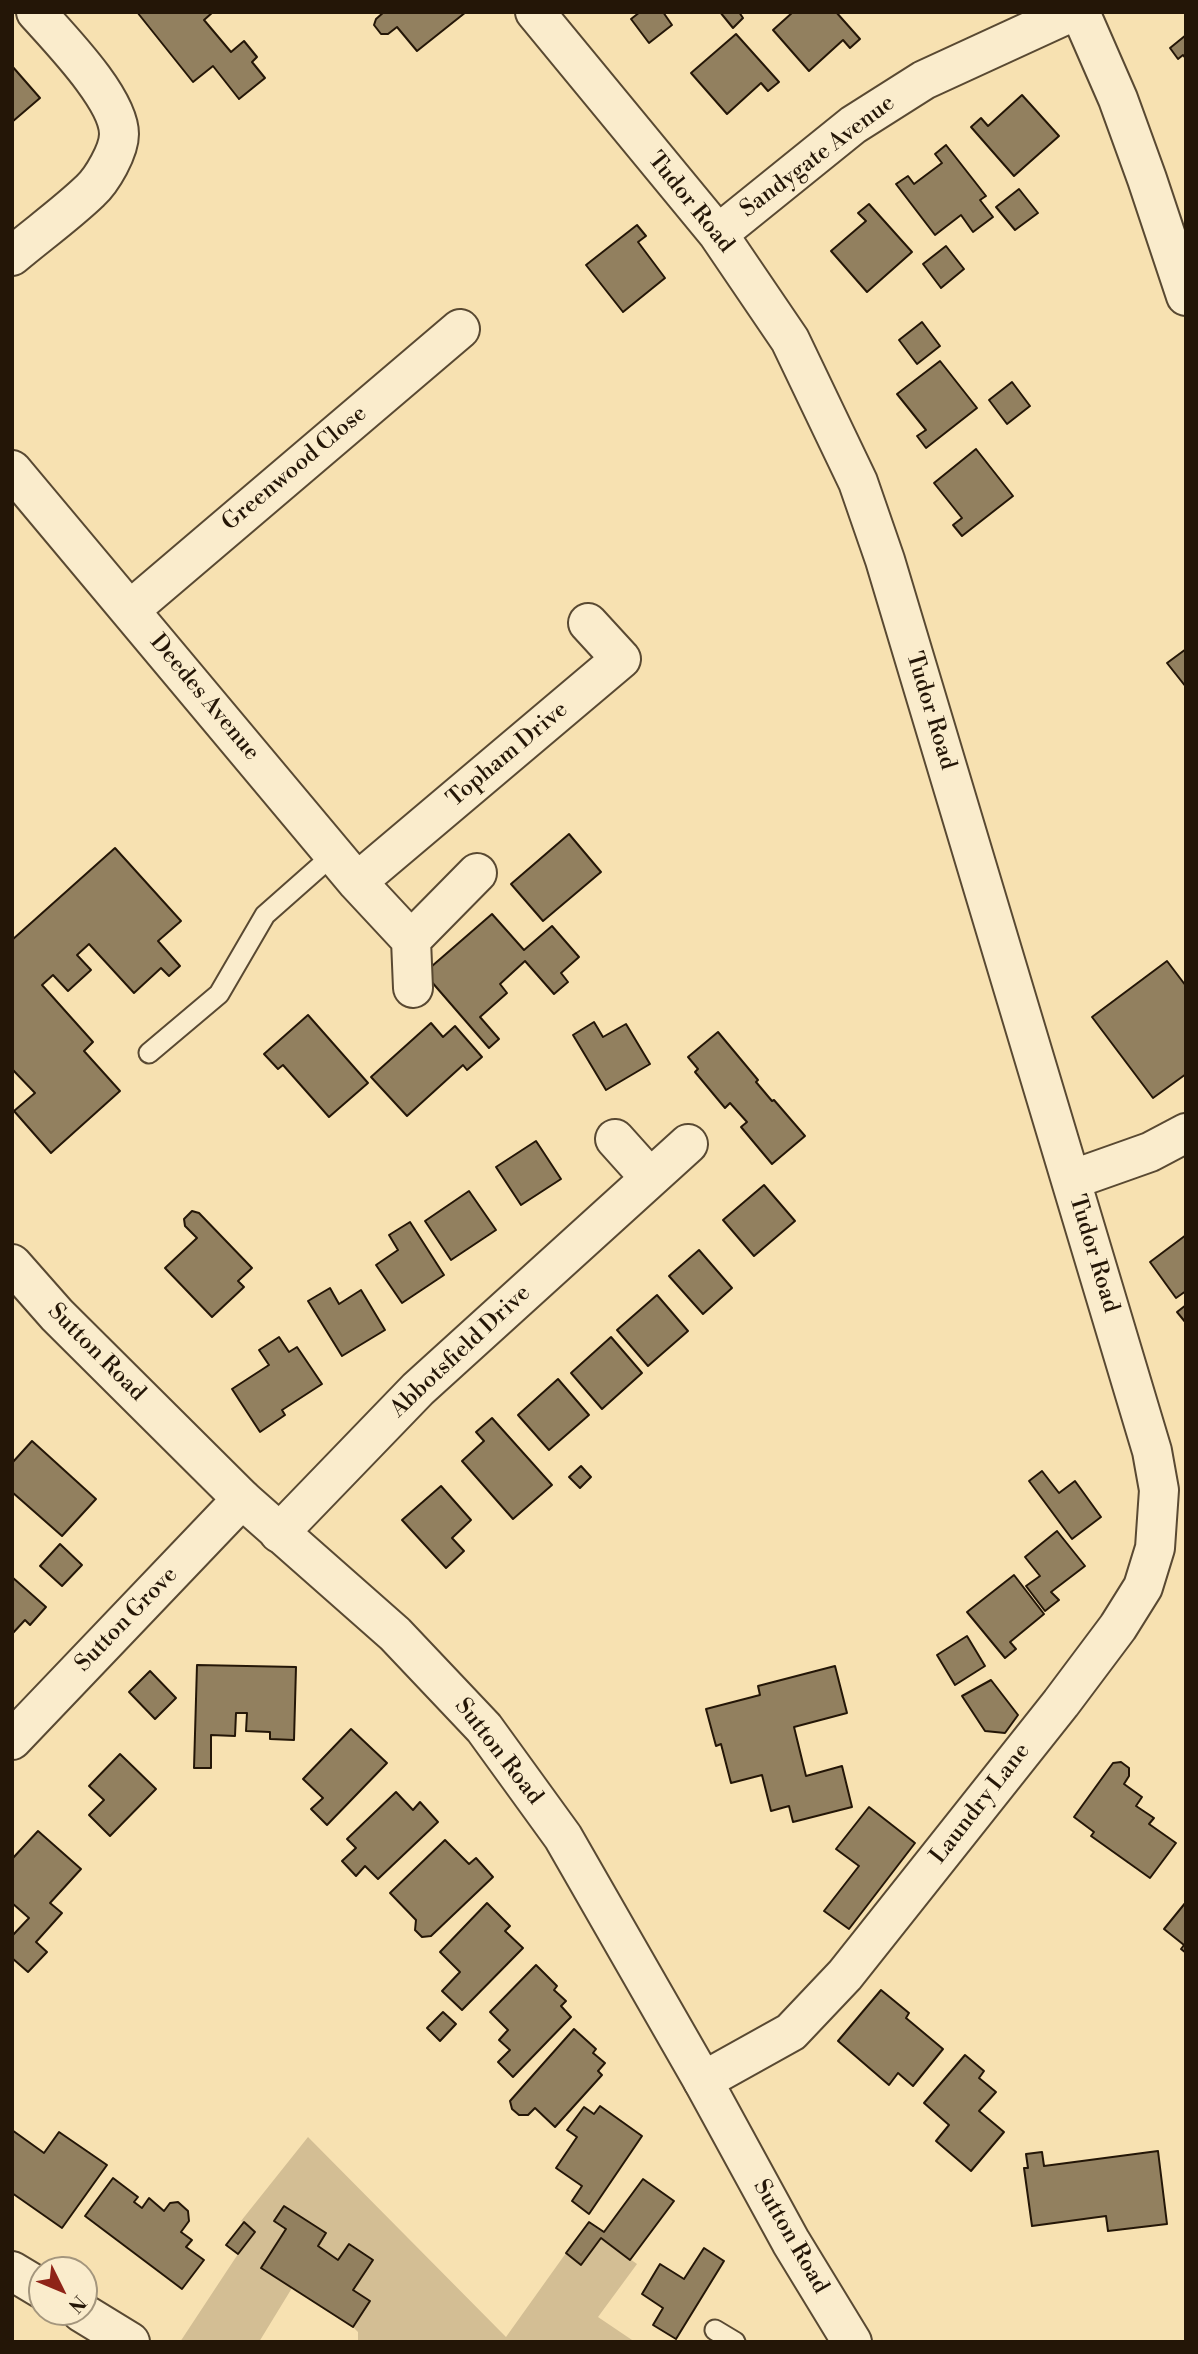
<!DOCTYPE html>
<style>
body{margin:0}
#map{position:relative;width:1198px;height:2354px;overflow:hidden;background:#f7e1b1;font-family:"Libre Bodoni",serif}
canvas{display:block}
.frame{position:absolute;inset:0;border:14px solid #241607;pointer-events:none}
.north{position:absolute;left:28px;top:2256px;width:70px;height:70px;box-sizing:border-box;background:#faeccc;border:2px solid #a4967d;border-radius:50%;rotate:133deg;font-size:19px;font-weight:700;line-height:28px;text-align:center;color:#241607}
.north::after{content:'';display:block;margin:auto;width:24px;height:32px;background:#8f2418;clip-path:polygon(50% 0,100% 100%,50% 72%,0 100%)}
</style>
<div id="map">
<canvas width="1198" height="2354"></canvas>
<div class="frame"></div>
<div class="north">N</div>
</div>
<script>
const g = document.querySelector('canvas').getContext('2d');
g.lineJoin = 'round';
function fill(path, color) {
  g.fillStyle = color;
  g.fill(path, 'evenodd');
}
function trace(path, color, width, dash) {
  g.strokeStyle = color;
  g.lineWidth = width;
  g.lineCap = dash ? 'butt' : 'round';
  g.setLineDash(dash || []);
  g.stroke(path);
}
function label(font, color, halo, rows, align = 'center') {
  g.font = font + ' "Libre Bodoni",serif';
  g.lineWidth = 6;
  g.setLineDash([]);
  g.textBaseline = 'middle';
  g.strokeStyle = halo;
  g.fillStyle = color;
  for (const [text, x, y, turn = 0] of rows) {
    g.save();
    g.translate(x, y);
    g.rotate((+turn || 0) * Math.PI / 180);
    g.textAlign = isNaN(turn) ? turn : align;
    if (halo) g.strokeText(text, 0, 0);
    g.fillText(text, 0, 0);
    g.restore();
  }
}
fill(new Path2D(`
 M308 2137 506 2337 566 2253 582 2264 601 2238 637 2264 598 2317 635 2342H358V2332L353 2327 370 2301 353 2290 373 2260 349 2244 338 2260 318 2246 326 2233 286 2229 261 2268 292 2288 259 2342H180L238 2254 255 2232 241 2221Z`), '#d3be94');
const building = new Path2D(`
 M137 12H213L204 20 231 52 244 41 257 57 252 62 265 78 239 99 213 66 193 82Z
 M384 12H466L417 51 397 27 388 34H381L374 25 376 19Z
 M640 12H663L672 25 649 43 631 19Z
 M720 12H739L743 18 733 28Z
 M793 12H836L860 39 850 48 843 40 809 71 773 30Z
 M736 34 779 82 768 91 761 83 727 114 691 73Z
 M1186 35V59L1183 55 1178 59 1170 48Z
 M12 66 40 98 12 122Z
 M1022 95 1059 136 1014 176 971 127 981 118 988 126Z
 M946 145 986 196 980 200 993 217 973 232 961 215 935 235 896 184 908 176 914 184 942 163 935 154Z
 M1019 189 1038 213 1015 230 996 207Z
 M869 204 912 252 867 292 831 251 866 221 858 213Z
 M637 225 646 236 638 242 665 278 623 312 586 265Z
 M946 246 964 269 941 288 923 264Z
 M922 322 940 346 917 364 899 340Z
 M940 361 977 408 926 448 917 436 926 430 897 394Z
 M1012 382 1030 406 1007 424 989 400Z
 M976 449 1013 496 962 536 953 525 962 518 934 483Z
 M1186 649V687L1167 663Z
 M569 834 601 872 543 921 511 884Z
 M115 848 181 921 158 941 180 966 169 976 161 968 134 993 89 944 77 955 91 970 68 991 53 975 42 985 93 1042 84 1051 120 1091 51 1153 14 1111 35 1093 12 1069V940Z
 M492 914 524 950 552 926 579 957 561 973 568 982 554 994 525 961 500 984 507 993 480 1017 499 1039 489 1048 424 973Z
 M1167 961 1186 986V1074L1153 1098 1092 1017Z
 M308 1015 368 1083 329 1117 283 1065 278 1069 264 1054Z
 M594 1022 603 1037 626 1024 650 1064 606 1090 573 1035Z
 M431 1023 443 1037 455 1026 482 1057 467 1070 463 1065 407 1116 371 1077Z
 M718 1032 758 1080 756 1082 772 1101 774 1100 805 1136 772 1164 741 1127 747 1122 730 1103 725 1108 695 1072 698 1069 688 1057Z
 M536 1141 561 1179 521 1205 496 1167Z
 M764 1185 795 1221 754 1256 723 1220Z
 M469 1191 496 1230 451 1260 425 1221Z
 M192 1211 199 1213 252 1268 238 1281 244 1287 212 1317 165 1268 197 1238 185 1226 184 1219Z
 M410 1222 444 1275 402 1303 376 1265 398 1250 389 1235Z
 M1186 1235V1291L1176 1298 1150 1262Z
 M699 1250 732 1288 703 1314 669 1276Z
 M330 1288 339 1304 361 1290 385 1330 342 1356 308 1301Z
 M657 1295 688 1331 648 1366 617 1330Z
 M1186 1305V1323L1177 1312Z
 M279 1337 289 1352 297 1347 322 1384 282 1410 285 1415 260 1432 232 1389 269 1365 259 1350Z
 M611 1337 642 1373 602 1409 571 1373Z
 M558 1379 589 1415 549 1450 518 1415Z
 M492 1418 552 1485 513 1519 462 1461 484 1441 476 1432Z
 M32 1441 96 1499 62 1536 12 1492V1463Z
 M581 1466 591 1477 580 1488 569 1477Z
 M1042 1471 1059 1493 1075 1481 1101 1517 1072 1539 1029 1481Z
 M441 1486 471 1520 452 1538 464 1551 446 1568 402 1520Z
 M1057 1531 1085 1566 1051 1592 1059 1600 1045 1611 1026 1586 1040 1576 1025 1557Z
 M60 1544 82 1565 62 1586 40 1566Z
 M1014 1575 1044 1614 1010 1642 1016 1649 1005 1658 967 1612Z
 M12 1577 46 1607 30 1625 25 1620 12 1634Z
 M967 1636 985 1666 955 1685 937 1655Z
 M197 1665 296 1667 294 1740 270 1739V1732L246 1731 247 1713H236L235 1736 211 1735V1768H194Z
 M835 1666 847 1713 794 1727 806 1776 842 1766 852 1807 793 1822 789 1806 771 1811 762 1775 731 1783 721 1744 716 1746 706 1709 760 1695 758 1686Z
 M150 1671 176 1698 155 1719 129 1692Z
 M991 1680 1018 1715 1005 1733 985 1731 962 1696Z
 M351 1729 387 1763 327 1825 311 1809 323 1798 303 1779Z
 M120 1754 156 1789 110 1836 89 1815 104 1800 89 1786Z
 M1121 1762 1129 1768V1776L1124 1784 1142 1797 1136 1806 1154 1818 1149 1824 1176 1843 1150 1878 1091 1836 1094 1832 1074 1817 1113 1763Z
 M396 1792 413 1810 420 1802 438 1822 378 1879 365 1866 356 1876 342 1861 356 1848 347 1839Z
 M869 1807 915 1843 849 1929 824 1911 859 1866 836 1849Z
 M38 1831 81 1869 50 1903 62 1913 36 1942 47 1952 28 1972 12 1958V1936L29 1918 12 1903V1859Z
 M445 1840 469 1864 476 1858 493 1877 431 1936 422 1937 415 1930 416 1920 390 1893Z
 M1186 1902V1953L1181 1949 1184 1945 1164 1929Z
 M487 1903 510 1926 505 1931 523 1948 462 2010 442 1991 460 1972 440 1952Z
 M536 1965 557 1986 554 1990 566 2001 561 2006 571 2017 513 2077 498 2062 510 2050 499 2040 508 2030 490 2012Z
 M881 1990 909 2013 906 2018 943 2049 913 2086 898 2073 889 2085 838 2041Z
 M443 2012 456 2024 440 2041 427 2028Z
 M574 2029 596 2049 593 2053 605 2063 598 2071 602 2075 555 2127 535 2108 528 2115H519L512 2109 510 2101Z
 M965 2055 984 2071 979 2078 996 2092 979 2111 1004 2132 971 2171 936 2141 949 2125 924 2103Z
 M600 2106 642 2136 589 2214 572 2201 582 2186 556 2168 577 2137 567 2130 584 2107 594 2114Z
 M12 2130 44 2153 59 2132 107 2165 62 2228 12 2193Z
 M1158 2151 1167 2224 1108 2231 1106 2216 1032 2226 1024 2168H1028L1026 2154 1042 2152 1044 2166Z
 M113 2178 138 2197 134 2202 142 2208 149 2198 164 2211 170 2203 178 2202 188 2211 189 2221 181 2232 192 2240 186 2247 204 2260 182 2289 85 2216Z
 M643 2179 674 2201 630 2260 601 2238 581 2265 566 2253 589 2222 604 2232Z
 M284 2206 326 2233 318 2246 338 2260 349 2244 373 2260 353 2290 370 2301 353 2327 261 2268 286 2229 274 2221Z
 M244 2222 255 2232 238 2254 226 2245Z
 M704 2248 724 2261 676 2339 653 2325 663 2308 642 2294 660 2264 684 2279Z`);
fill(building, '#92805f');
trace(building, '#241607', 2);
const service = new Path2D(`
 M149 1053 219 994 265 915 334 854
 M715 2330 735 2342`);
const minor = new Path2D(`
 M535 12 718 234 790 340 858 482 885 560 1152 1451 1159 1490 1155 1548 1143 1587 1118 1627 1061 1703 845 1975 791 2032 703 2081
 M1080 12 1118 99 1147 179 1186 296
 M718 234 853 125 924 80 1072 12
 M12 256C38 234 66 214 90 191 102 180 119 151 119 134 119 99 60 39 36 12
 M12 470 357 882 411 940
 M130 610 460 329
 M357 882 621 659 588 623
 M413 988 411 940 477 873
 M615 1139 650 1178
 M1071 1180 1150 1152 1186 1133
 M279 1533 418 1389 688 1144
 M12 1740 242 1499
 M12 2271 42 2289
 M81 2312 130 2342`);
const tertiary = new Path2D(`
 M12 1264 57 1315 242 1499 395 1634 484 1728 563 1837 703 2081 791 2242 852 2342`);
trace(service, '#594932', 23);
trace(minor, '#594932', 42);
trace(tertiary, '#594932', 42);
trace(service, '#faeccc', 19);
trace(minor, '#faeccc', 38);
trace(tertiary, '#faeccc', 38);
label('23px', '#241607', '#faeccc', [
 ["Sandygate Avenue",818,157,-37],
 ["Tudor Road",690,203,51],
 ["Greenwood Close",295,469,-40],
 ["Deedes Avenue",204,698,50],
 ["Tudor Road",930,711,73],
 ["Topham Drive",508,755,-40],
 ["Tudor Road",1093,1254,73],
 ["Abbotsfield Drive",461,1352,-43],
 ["Sutton Road",96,1353,45],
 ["Sutton Grove",127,1620,-46],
 ["Sutton Road",498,1752,52],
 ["Laundry Lane",981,1804,-52],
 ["Sutton Road",790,2237,60]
]);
</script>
